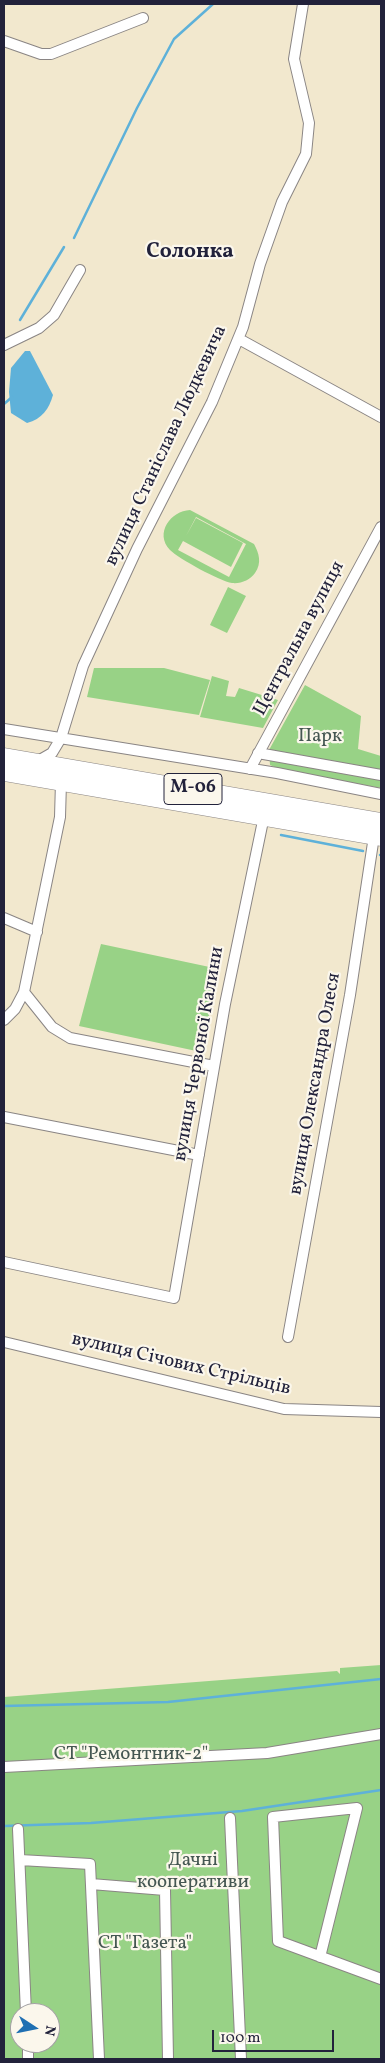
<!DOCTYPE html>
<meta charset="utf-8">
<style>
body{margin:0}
#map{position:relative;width:385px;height:2063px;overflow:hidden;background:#f2e8ce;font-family:Vollkorn,serif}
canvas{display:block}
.frame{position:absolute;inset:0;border:5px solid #22223b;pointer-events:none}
.north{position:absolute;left:10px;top:2003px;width:50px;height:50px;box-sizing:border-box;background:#fbf7ec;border:1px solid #a4a2a5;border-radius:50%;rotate:101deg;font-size:14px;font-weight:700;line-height:20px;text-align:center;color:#22223b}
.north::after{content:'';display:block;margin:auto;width:18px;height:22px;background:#1f6fb2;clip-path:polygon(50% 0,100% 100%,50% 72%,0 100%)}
.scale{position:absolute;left:212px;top:2030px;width:122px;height:22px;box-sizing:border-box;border:2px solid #22223b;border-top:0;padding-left:6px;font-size:15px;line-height:18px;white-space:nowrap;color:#22223b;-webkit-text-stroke:4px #fbf7ec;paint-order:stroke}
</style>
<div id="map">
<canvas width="385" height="2063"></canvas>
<div class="frame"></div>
<div class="north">N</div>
<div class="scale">100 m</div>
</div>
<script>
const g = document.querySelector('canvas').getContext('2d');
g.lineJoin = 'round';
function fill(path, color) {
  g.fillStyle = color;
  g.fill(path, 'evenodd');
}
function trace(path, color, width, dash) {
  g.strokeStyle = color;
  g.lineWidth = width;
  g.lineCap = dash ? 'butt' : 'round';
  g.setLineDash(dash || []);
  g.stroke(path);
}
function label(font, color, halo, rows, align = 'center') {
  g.font = font + ' Vollkorn,serif';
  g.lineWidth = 4.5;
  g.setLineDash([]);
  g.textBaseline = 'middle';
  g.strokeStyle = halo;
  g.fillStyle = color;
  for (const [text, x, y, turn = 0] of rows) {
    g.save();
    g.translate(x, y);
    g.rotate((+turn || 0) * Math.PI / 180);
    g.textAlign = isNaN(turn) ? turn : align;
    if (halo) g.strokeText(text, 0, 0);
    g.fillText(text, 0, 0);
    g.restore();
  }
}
fill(new Path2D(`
 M190 510 254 544C259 553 262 563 255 573 250 580 241 584 232 583 220 581 179 559 170 550 154 533 171 511 190 510ZM196 517 246 544 229 577 178 550 183 541 231 567 243 543 196 518 186 536Z
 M228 587 246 596 227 633 210 625Z
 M94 668H164L210 680 199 715 87 697Z
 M212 676 229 681 226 696 235 697 239 688 278 700 263 728 200 717Z
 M305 685 361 716 358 749 381 756V788L279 769 270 765 269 750Z
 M101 944 219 969 201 1052 79 1026Z
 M381 1665V2059H4V1697L337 1671 340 1674V1668ZM20 2013H50V2043H20Z`), '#98d286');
fill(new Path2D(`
 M25 351H30L53 395C49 409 42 419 27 423L11 413 9 392 11 368Z`), '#5eb1d9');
trace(new Path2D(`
 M74 238 137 108 174 39 213 4
 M20 320 64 247
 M4 404 12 397
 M281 835 363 851
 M380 855H381
 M4 1706 168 1702 381 1679
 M4 1826 91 1823 242 1811 381 1790`), '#5eb1d9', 2.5);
const street = new Path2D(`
 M4 41 41 54H51L143 18
 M239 339 381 417
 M4 345 39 328 54 315 80 270
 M4 729 277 773 381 794
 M258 753 381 775
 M38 761 52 753 61 738 83 666 137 549 212 402 243 327 260 264 282 202 306 154 309 123 294 59 303 4
 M250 769 381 527
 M4 918 37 932
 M24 992 52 1027 70 1038 214 1066
 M4 1020 15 1009 24 992 60 817 61 782
 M4 1117 199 1155
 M4 1262 174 1298 225 1004 264 816
 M288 1337 350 995 374 836
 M4 1342 284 1409 381 1412
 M4 1767 267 1753 381 1734
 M230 1818 241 2059
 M18 1829 26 2013
 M20 1860 90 1864 99 2059
 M91 1884 165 1890 168 2059
 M320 1957 357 1808 273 1817 278 1941 381 1979
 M28 2043V2059`);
const highway = new Path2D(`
 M4 757 381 822
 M4 772 381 837`);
trace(street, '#8a8584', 12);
trace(highway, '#8a8584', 19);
trace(street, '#fff', 10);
trace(highway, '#fff', 18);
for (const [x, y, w] of [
 [193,789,58]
]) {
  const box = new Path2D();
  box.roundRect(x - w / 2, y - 15.5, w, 31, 4);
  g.fillStyle = '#fbf7ec';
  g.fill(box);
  trace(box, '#22223b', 1);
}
label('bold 18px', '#22223b', null, [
 ["М-06",193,789]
]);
label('19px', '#22223b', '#fbf7ec', [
 ["вулиця Станіслава Людкевича",167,446,-65],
 ["Центральна вулиця",300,639,-62],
 ["вулиця Червоної Калини",200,1054,-80],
 ["вулиця Олександра Олеся",316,1084,-80],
 ["вулиця Січових Стрільців",181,1365,13]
]);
label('19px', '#455752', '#fbf7ec', [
 ["Парк",320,738],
 ["СТ \"Ремонтник-2\"",131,1756],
 ["Дачні",193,1862],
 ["кооперативи",193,1884],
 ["СТ \"Газета\"",145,1945]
]);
label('bold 21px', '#22223b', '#fbf7ec', [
 ["Солонка",190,253]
]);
</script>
